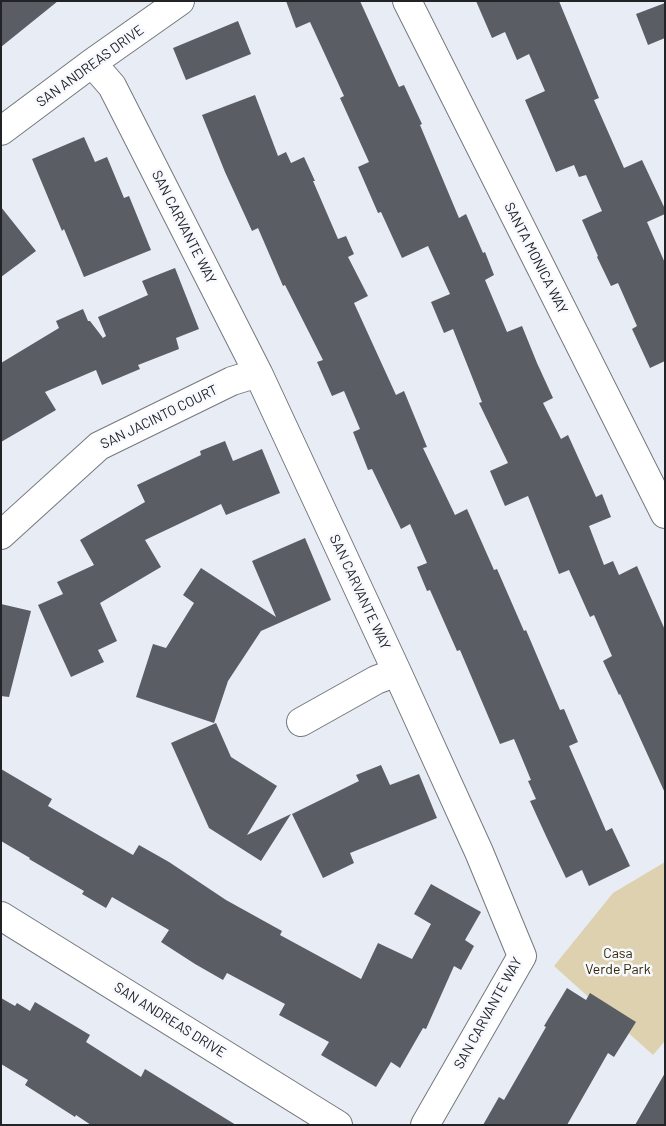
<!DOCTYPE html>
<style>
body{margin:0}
#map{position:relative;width:666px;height:1126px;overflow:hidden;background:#e8ecf4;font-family:Barlow,sans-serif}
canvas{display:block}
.frame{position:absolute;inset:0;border:2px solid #222326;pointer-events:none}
</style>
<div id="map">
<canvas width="666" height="1126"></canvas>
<div class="frame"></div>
</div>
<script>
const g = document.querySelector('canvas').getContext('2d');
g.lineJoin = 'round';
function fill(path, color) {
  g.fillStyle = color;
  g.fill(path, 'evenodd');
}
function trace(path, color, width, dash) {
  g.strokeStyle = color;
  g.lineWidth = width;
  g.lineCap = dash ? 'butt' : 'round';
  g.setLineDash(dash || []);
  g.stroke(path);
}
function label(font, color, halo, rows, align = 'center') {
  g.font = font + ' Barlow,sans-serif';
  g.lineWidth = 5;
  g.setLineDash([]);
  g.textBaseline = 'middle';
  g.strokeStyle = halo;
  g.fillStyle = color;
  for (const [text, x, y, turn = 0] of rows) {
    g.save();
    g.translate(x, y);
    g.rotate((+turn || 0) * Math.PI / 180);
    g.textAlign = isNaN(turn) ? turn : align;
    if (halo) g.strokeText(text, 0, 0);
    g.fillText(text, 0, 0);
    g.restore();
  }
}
fill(new Path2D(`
 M665 862V1041L653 1055 554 966 613 893Z`), '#ddd1af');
fill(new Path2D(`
 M1 1H58L1 47Z
 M286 1H360L399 87 404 85 422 124 420 125 459 218 466 214 483 253 485 252 494 275 485 280 507 332 522 326 537 363 553 398 543 403 561 439 568 435 596 497 602 494 611 517 589 526 604 565 613 561 619 575 637 566 665 630V793L620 694 619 695 603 661 612 656 594 615 590 617 569 570 559 574 528 496 505 506 490 471 508 463 479 403 482 402 453 329 444 333 431 302 450 294 428 246 402 258 381 212 378 213 358 167 369 162 340 98 344 96 310 22 296 28Z
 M476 1H559L599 98 594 100 624 168 642 160 665 209V214L647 222 665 263V361L650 368 632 329 637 326 618 283 611 286 597 257 598 256 582 220 602 211 586 175 579 177 574 165 556 172 525 100 545 91 529 54 517 60 505 32 492 38Z
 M665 3V38L648 45 636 14Z
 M238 21 251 54 186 80 173 48Z
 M255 95 278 156 286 152 291 163 304 157 315 181H313L338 239 346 236 354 254 348 257 368 296 354 303 396 395 404 391 427 447 423 448 455 515 467 509 494 570 497 569 524 631 526 630 560 710 564 709 578 742 569 746 606 831 612 828 630 866 589 886 582 870 566 878 546 836 530 801 536 799 528 781 531 780 514 739 500 744 460 650 457 651 430 590 427 591 417 567 427 563 410 524 401 529 372 469 368 470 353 432 360 429 344 391 332 396 317 362 323 360 285 285 283 286 258 228 252 231 225 172 202 115Z
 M84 137 95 162 107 157 124 198 129 196 151 250 84 277 64 229 62 231 32 159Z
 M1 207 36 251 1 277Z
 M175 268 199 329 176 338 179 349 138 365 140 369 102 385 96 370 45 392 56 410 1 442V363L59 328 56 321 83 309 88 321H90L103 338 106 336 98 317 148 295 142 281Z
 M225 441 233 461 262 449 280 493 226 515 221 504 145 540 161 567 100 603 117 641 98 650 104 662 71 677 38 605 63 594 57 582 94 565 80 540 145 502 137 485 201 455 200 451Z
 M305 538 331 600 261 631 228 681 214 723 136 697 153 644 166 648 194 603 183 595 201 568 276 617 252 561Z
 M1 604 31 611 9 697 1 696Z
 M216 723 231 757 277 786 247 835 291 814 261 861 209 828 171 743Z
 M381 765 390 785 419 774 437 818 350 853 354 863 323 878 292 814 359 781 356 775Z
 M1 769 52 799 48 806 133 855 139 845 169 862 226 900 282 931 280 935 361 979 378 943 412 959 431 924 414 914 431 884 481 912 465 940 474 946 461 970 454 966 426 1029 423 1028 400 1068 391 1062 376 1087 321 1055 329 1042 279 1015 285 1004 227 973 223 980 195 964 161 942 169 930 112 897 106 908 82 894 84 891 29 859 30 858 1 841Z
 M567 988 586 1000 590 993 636 1022 614 1057 608 1053 567 1125H483L499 1097 504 1100 546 1027 544 1026Z
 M1 998 15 1006 17 1003 30 1011 35 1002 90 1035 86 1042 141 1077 145 1069 236 1125H91L76 1115 75 1117 25 1085 28 1080 1 1064Z
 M665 1073V1125H635Z`), '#5a5d64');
const minor = new Path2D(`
 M407 1 665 514
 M92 63 112 86 258 373 397 672 479 852 522 956 425 1125
 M1 131 92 63 180 1
 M1 535 99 446 232 381 258 373
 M301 722 376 680 397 672
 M1 916 338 1125`);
trace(minor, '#74787f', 30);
trace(minor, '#fff', 28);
label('14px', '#222326', '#f7f9fe', [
 ["SAN ANDREAS DRIVE",90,66,-36],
 ["SAN CARVANTE WAY",184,227,63],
 ["SANTA MONICA WAY",536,258,63],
 ["SAN JACINTO COURT",159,417,-26],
 ["SAN CARVANTE WAY",360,592,65],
 ["SAN CARVANTE WAY",488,1013,-61],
 ["SAN ANDREAS DRIVE",170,1020,32]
]);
label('14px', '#342800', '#f7f9fe', [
 ["Casa",618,953],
 ["Verde Park",618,969]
]);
</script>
